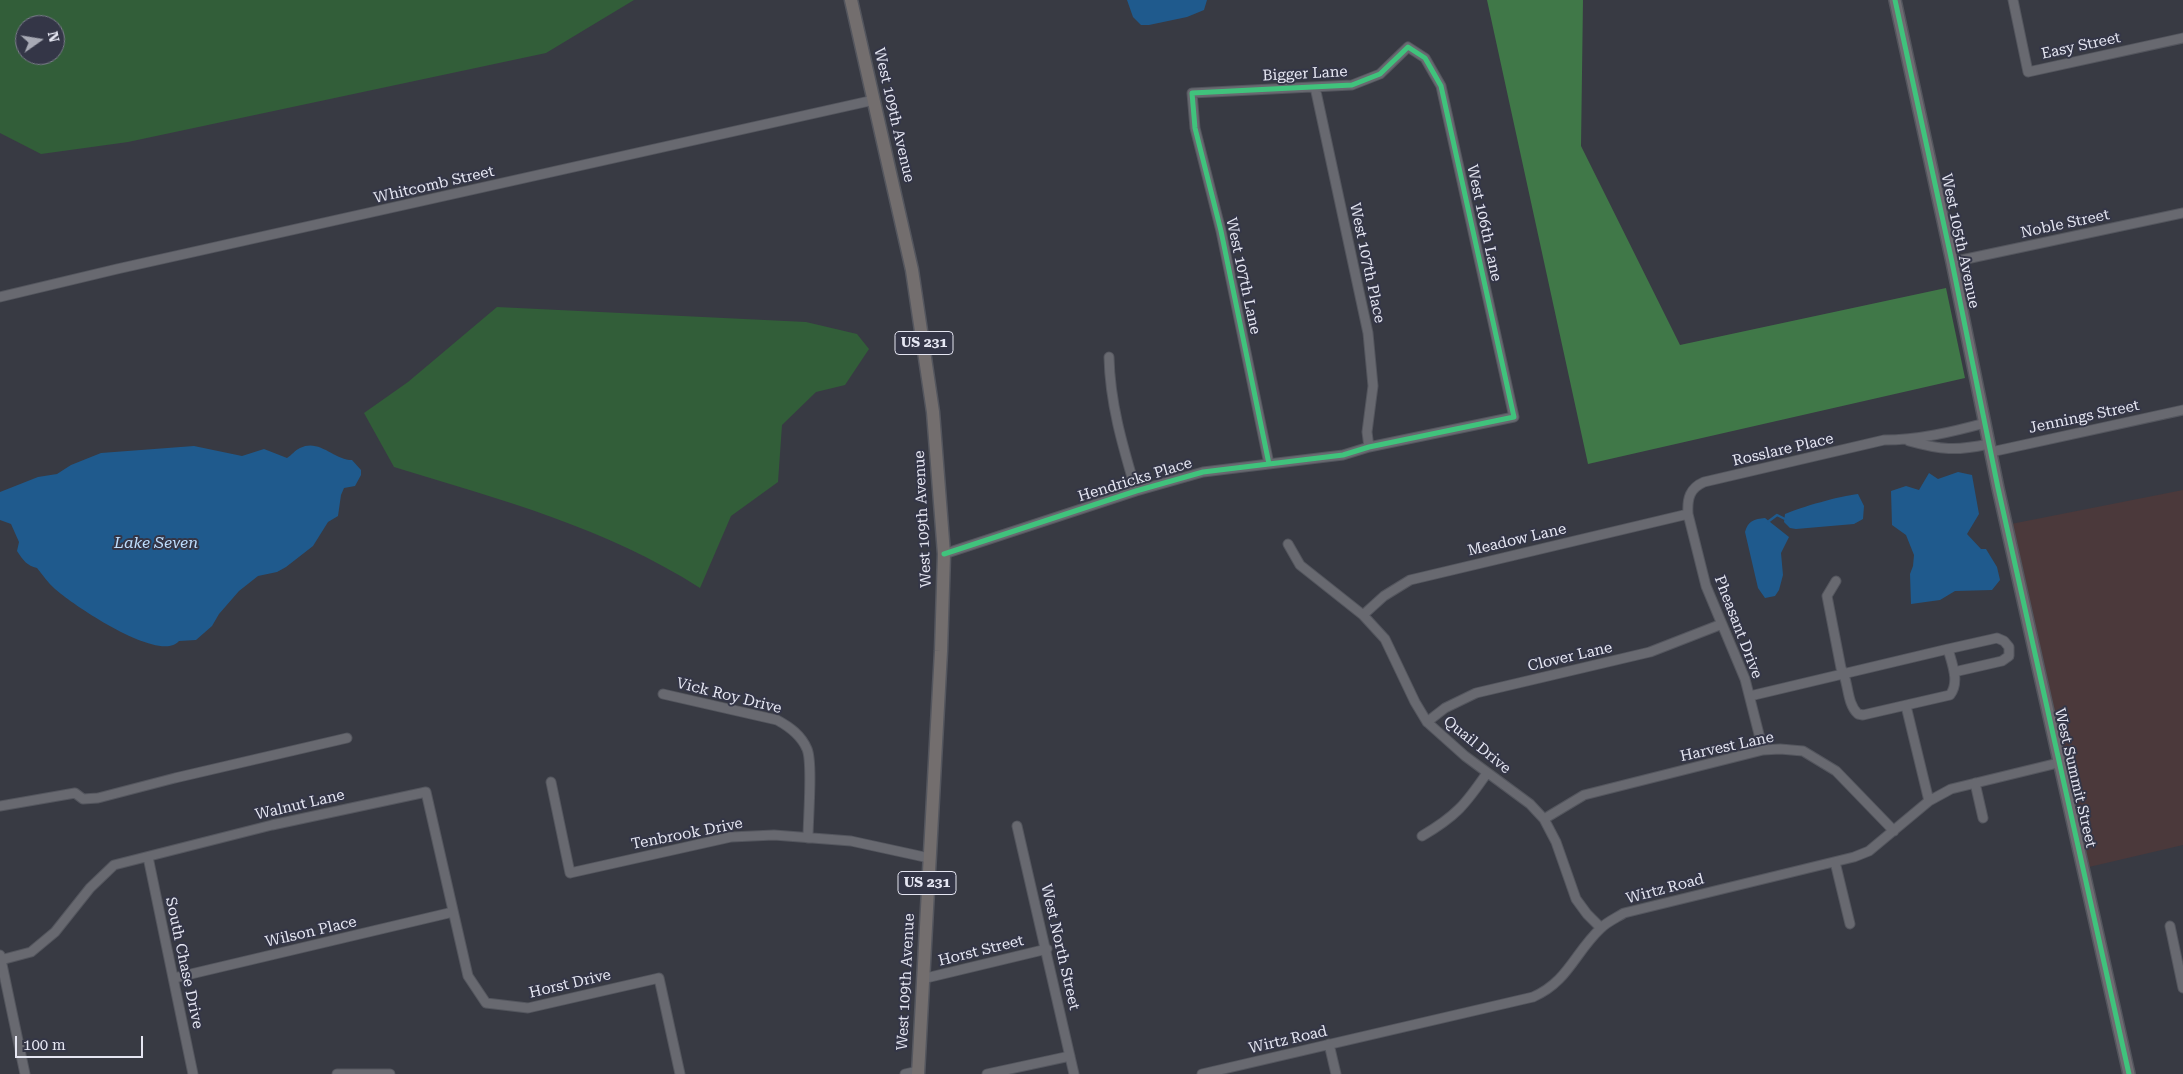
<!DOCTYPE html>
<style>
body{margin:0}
#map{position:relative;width:2183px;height:1074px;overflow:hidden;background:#383a43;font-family:"Roboto Serif",serif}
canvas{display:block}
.north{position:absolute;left:15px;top:15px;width:50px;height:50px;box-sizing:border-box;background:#343647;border:1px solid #7b7c8b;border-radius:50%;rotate:77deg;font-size:14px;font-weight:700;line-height:20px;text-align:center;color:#e5e6f2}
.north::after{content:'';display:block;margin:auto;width:18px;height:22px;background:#a8aab5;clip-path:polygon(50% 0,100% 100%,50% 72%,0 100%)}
.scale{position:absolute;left:15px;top:1036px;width:128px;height:22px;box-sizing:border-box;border:2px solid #e5e6f2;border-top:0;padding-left:6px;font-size:15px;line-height:18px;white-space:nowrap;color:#e5e6f2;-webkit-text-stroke:4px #343647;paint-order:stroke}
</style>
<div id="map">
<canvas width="2183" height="1074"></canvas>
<div class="north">N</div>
<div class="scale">100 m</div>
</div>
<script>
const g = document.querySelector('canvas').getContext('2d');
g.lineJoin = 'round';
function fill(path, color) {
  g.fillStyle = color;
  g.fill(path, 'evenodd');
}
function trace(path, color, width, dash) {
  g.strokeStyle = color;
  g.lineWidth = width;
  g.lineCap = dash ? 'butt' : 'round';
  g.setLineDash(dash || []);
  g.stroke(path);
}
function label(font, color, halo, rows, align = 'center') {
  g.font = font + ' "Roboto Serif",serif';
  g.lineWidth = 4;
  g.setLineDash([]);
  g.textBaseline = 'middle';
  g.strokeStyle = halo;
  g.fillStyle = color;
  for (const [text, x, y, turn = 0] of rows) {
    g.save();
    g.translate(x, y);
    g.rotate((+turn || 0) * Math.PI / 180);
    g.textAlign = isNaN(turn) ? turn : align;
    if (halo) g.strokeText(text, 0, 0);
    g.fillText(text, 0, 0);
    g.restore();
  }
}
fill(new Path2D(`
 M2183 490V845L2089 867 2011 524Z`), '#4b393b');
fill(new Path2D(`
 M0 0H634L546 53 128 142 41 154 0 133ZM25 25H55V55H25Z
 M497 307 806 322 857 334 869 349 845 385 816 392 782 425 778 482 731 516 700 588C607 528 499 499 394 467L364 413 408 382Z`), '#325e39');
fill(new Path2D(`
 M1487 0H1583L1581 146 1680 345 1946 288 1965 378 1588 464Z`), '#407848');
fill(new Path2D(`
 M1127 0H1207L1204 10 1187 17 1149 25H1141L1133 17Z
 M194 446 242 456 264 449 287 458C292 455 295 450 300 448 319 438 334 460 352 460L361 470V475L355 486 344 488 341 495 338 516 328 522 313 546 286 567 277 572 258 576 239 591 219 614 212 626 196 640 179 641C160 664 73 605 55 589 48 583 43 575 37 568 27 566 23 560 17 551L19 542 11 524 0 520V492L38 477 57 474 71 465 101 453Z
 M1958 472 1972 475 1979 514 1967 534 1981 549H1986L1997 567 2000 580 1992 590 1955 591 1940 600 1911 604 1910 574 1913 566 1914 555 1906 535 1892 525 1891 491 1906 486 1919 490 1929 473 1938 479Z
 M1858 494 1864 506 1863 519 1854 524 1796 529 1790 528 1784 522 1785 514C1801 507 1840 496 1858 494Z
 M1765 518 1789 537 1781 553 1783 575 1779 590 1775 596 1765 598 1758 588 1745 532C1748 521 1754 519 1765 518Z`), '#1f5a8d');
trace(new Path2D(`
 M1769 521 1777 515 1785 519`), '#1f5a8d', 2.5);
const street = new Path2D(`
 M2013 0 2028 72 2183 38
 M1315 87 1368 333 1373 386 1367 432 1369 447
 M1952 262 2183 213
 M0 297 117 269 874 100
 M1109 357C1110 404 1123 447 1136 491
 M1909 441C1941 450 1956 451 1989 444
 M1991 452 2183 410
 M1288 544 1300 565 1363 615 1385 639 1415 702 1427 722 1465 756 1530 804 1544 819 1556 842 1576 899 1587 914 1601 928
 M944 554 1136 491 1203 472 1343 455 1369 447 1514 417 1441 86 1425 58 1408 47 1380 74 1352 85 1192 93 1195 128 1221 231 1269 464
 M1363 615 1384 596 1410 580 1688 514
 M1948 649 1997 638 2004 641 2009 647V656L2002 661 1954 672
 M663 694 777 720C790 727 801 735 807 749 813 763 808 819 808 838
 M1750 696 1948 649C1952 664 1960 682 1950 695L1863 715 1858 714C1846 703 1849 681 1841 668L1827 596 1836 581
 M1906 706 1929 801
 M1427 722 1445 708 1476 693 1650 652 1722 624
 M1763 750 1745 679 1706 586 1688 514C1687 498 1690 488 1704 482L1884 440C1918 440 1952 432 1985 423
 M551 782 570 873 731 837 774 835 851 841 929 858
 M1975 783 1983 818
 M0 806 75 793 83 799 98 798 175 778 347 738
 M1544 819 1584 795 1763 750 1780 749 1803 751 1836 771 1894 831
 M1017 826 1074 1074
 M1422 836C1456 816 1465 805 1487 773
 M148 857 193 1074
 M1835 862 1850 924
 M2170 926 2183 988
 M0 955 25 1074
 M1 960 31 952 55 932 90 888 114 865 272 825 426 792 468 976 486 1003 528 1008 659 978 680 1074
 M174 978 453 912
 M922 979 1047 949
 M1329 1044 1336 1074
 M337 1074H390
 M905 1074 918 1071
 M987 1074 1070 1056
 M1202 1074 1533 997C1568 982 1575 952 1601 928 1607 922 1616 918 1624 913L1854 857 1869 851 1929 801 1951 789 2058 763`);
const secondary = new Path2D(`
 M1895 0 1952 262 1998 488 2129 1074`);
const primary = new Path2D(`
 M851 0 912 270 933 412 944 554 941 651 918 1074`);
trace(street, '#54565e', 11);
trace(secondary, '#54565e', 14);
trace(primary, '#54565e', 15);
trace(street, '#686970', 9);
trace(secondary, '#6e6b71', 11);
trace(primary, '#736e6e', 12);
trace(new Path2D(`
 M1895 0 1952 262 1998 488 2129 1074
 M944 554 1136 491 1203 472 1343 455 1369 447 1514 417 1441 86 1425 58 1408 47 1380 74 1352 85 1192 93 1195 128 1221 231 1269 464`), '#40c37c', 5);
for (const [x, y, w] of [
 [924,343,58],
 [927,883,58]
]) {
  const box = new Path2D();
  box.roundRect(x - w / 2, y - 11.5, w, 23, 4);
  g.fillStyle = '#343647';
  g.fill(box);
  trace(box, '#e5e6f2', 1);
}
label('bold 14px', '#e5e6f2', null, [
 ["US 231",924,343],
 ["US 231",927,883]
]);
label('15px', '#e5e6f2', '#343647', [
 ["Easy Street",2081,46,-12],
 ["Bigger Lane",1305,74,-3],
 ["West 109th Avenue",894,115,77],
 ["Whitcomb Street",434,185,-13],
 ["West 106th Lane",1484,223,78],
 ["Noble Street",2065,224,-12],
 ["West 105th Avenue",1960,241,78],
 ["West 107th Place",1367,263,78],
 ["West 107th Lane",1243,276,78],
 ["Jennings Street",2084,417,-12],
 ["Rosslare Place",1783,450,-13],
 ["Hendricks Place",1135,480,-17],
 ["West 109th Avenue",923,519,-93],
 ["Meadow Lane",1517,540,-13],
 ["Pheasant Drive",1738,627,69],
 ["Clover Lane",1570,657,-13],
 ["Vick Roy Drive",729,696,14],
 ["Quail Drive",1477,745,39],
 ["Harvest Lane",1727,747,-12],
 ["West Summit Street",2075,778,77],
 ["Walnut Lane",300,805,-13],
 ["Tenbrook Drive",687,834,-11],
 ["Wirtz Road",1665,889,-15],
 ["Wilson Place",311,932,-13],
 ["West North Street",1060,947,77],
 ["Horst Street",981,951,-14],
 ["South Chase Drive",184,963,78],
 ["West 109th Avenue",906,982,-87],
 ["Horst Drive",570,984,-13],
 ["Wirtz Road",1288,1040,-13]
]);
label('italic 16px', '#bedefe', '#343647', [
 ["Lake Seven",156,543]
]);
</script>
